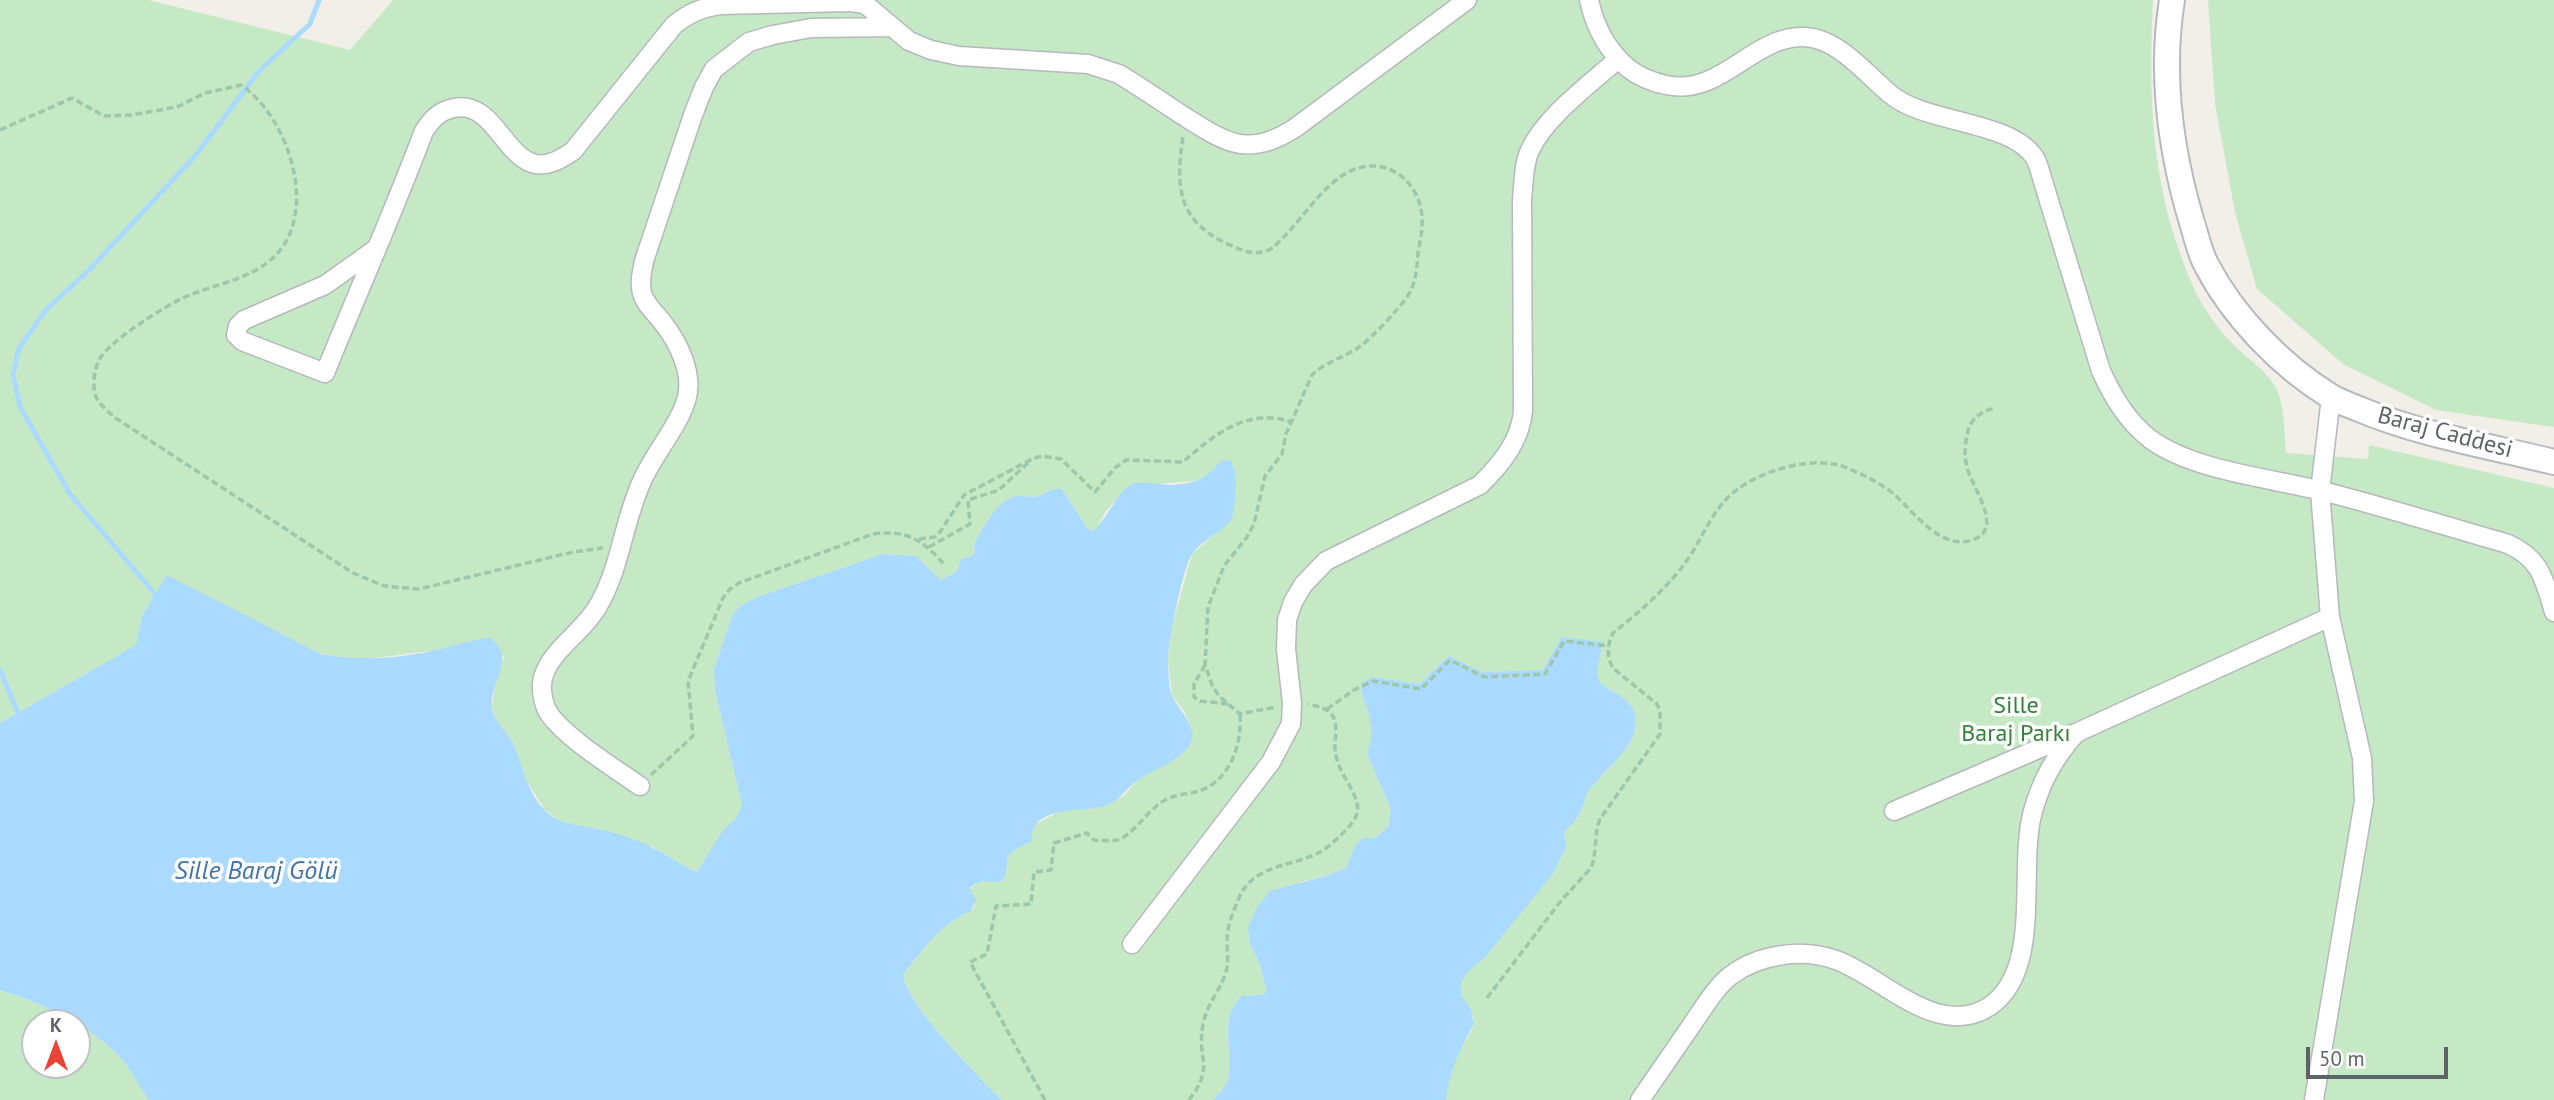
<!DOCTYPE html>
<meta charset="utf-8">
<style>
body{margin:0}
#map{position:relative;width:2554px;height:1100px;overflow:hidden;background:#f1efe8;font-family:"PT Sans",sans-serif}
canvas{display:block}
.north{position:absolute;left:21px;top:1009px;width:70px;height:70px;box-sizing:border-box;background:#fff;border:2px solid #bfc1c3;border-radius:50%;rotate:0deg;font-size:19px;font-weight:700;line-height:28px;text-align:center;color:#5f6368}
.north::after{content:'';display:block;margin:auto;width:24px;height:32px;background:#ea4335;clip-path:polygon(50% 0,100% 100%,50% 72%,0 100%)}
.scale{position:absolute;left:2306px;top:1047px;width:142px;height:32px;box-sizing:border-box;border:4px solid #5f6368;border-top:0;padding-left:9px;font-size:21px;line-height:24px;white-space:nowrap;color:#5f6368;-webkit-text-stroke:5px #fff;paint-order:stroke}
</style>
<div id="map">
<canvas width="2554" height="1100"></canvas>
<div class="north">K</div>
<div class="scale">50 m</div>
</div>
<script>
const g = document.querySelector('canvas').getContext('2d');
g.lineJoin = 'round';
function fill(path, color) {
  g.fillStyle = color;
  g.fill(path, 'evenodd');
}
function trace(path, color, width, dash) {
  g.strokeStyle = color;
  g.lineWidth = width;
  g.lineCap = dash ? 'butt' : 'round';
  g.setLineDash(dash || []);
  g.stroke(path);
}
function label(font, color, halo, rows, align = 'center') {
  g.font = font + ' "PT Sans",sans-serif';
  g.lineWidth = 7;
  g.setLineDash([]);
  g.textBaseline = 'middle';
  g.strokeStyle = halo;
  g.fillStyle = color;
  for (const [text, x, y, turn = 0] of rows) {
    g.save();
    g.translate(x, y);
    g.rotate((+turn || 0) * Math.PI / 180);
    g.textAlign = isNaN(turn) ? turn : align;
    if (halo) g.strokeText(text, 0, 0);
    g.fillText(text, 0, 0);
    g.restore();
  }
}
fill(new Path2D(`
 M0 0H148L350 50 393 0H2153C2149 87 2150 165 2178 248 2185 266 2191 285 2201 302 2209 315 2218 329 2229 340 2244 357 2267 369 2277 390 2285 409 2284 433 2286 453L2368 459 2369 445 2554 488V1100H1446C1448 1085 1450 1071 1456 1057 1461 1046 1473 1033 1474 1022 1474 1007 1455 997 1461 981 1464 971 1477 963 1485 957L1566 847 1564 834C1568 827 1574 824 1578 818 1583 810 1584 800 1588 792 1604 768 1647 743 1633 710 1627 696 1610 691 1599 682L1597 669 1482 672 1449 656 1419 684 1373 677 1366 707 1372 720 1373 736 1367 754 1391 809 1388 827 1375 838H1363L1355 846 1346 868 1329 875 1300 882 1250 944 1259 963 1267 991 1263 995 1242 996C1216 1016 1236 1056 1227 1082 1224 1089 1218 1095 1213 1100H1002C981 1079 902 1001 904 974 919 956 933 933 952 920 960 914 969 915 975 906L969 889 982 881 1006 874 1008 856 1018 848 1032 841V832L1035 825 1062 810 1105 806 1125 795 1136 781 1184 752 1192 738 1191 726 1184 711 1172 695 1168 659 1172 626 1192 554 1232 519 1234 466 1217 465 1205 477 1193 481 1127 487C1120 497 1109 506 1103 516 1099 523 1100 526 1093 531L1087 528 1063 490C1053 486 1046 493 1036 496 1029 498 1021 495 1014 497 996 503 982 529 974 545L975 550 973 555 965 558 958 570 941 580 916 556 883 554 757 597 740 606 732 616 714 669 715 691 742 805 736 818 723 830 698 872 684 866 653 847 594 828 562 823 545 810 526 780 511 739 497 722 492 707 495 684 504 656 430 651 366 659 342 658 142 616 137 645 0 723Z
 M2208 0H2554V427L2436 410 2343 364 2257 289 2235 212 2215 104Z
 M0 990C44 1004 84 1022 118 1055 130 1068 139 1086 149 1100H0ZM35 1023H77V1065H35Z`), '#c5e8c5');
fill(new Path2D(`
 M1230 460C1240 474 1235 503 1232 519 1221 533 1202 540 1192 554 1183 566 1167 647 1168 663 1169 673 1168 687 1172 695 1179 714 1206 730 1184 752 1172 764 1152 770 1138 780 1126 788 1120 801 1105 806 1082 813 1030 804 1032 841L1018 848 1008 856 1006 874 1001 882 982 881 969 888 976 900 971 911C941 923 924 948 904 974 902 1001 981 1079 1002 1100H149C139 1086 130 1068 118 1055 84 1022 44 1004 0 990V723L136 645 142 616 167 575 321 654C357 661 395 659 431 651 452 647 470 639 491 638 517 659 490 679 492 706 493 722 507 730 513 743 523 765 527 793 545 810 559 825 576 824 594 828 614 832 638 839 655 849 670 856 682 866 697 872L723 830 736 818 742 805 715 691 714 669 732 616 740 606 757 597 883 554 916 556 941 580 958 570 960 560 973 555 975 550 974 545C982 529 996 501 1016 496 1023 495 1030 498 1038 496 1047 492 1054 486 1063 490L1087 528 1093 531C1103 524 1116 497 1126 488 1137 478 1156 485 1169 485 1180 485 1192 483 1202 478 1209 475 1215 466 1222 461Z
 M1562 637 1603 642 1597 669 1599 682C1610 691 1626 696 1633 709 1647 743 1604 768 1588 792 1584 799 1583 810 1578 817 1574 823 1568 827 1564 834L1566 847 1552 875 1485 957 1470 970 1461 981V995L1471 1009 1474 1024C1460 1049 1449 1071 1446 1100H1213C1218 1095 1224 1089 1227 1082 1236 1056 1216 1016 1242 996L1262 995 1267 991 1259 963 1250 944 1248 928 1257 907 1270 891 1329 875 1346 868 1355 846 1363 838H1375L1388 827 1391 809 1367 754C1379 720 1364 714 1361 683L1373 677 1419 684 1449 656 1482 672 1543 670Z`), '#aadaff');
trace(new Path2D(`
 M155 594 70 494 20 407 13 374 19 348 46 310 88 271 195 156 259 71 310 24 319 0
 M0 670 18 713`), '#aadaff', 5);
const street = new Path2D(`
 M1589 0C1595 27 1606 49 1628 68 1639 77 1652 82 1666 85 1721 97 1752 36 1803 37 1837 37 1866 74 1890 94 1925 124 2011 120 2035 158 2038 163 2040 171 2042 178L2101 371C2113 397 2127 421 2150 439 2192 470 2268 478 2318 490 2382 506 2445 526 2508 544 2541 559 2544 579 2554 612
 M377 248 325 285 244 320 238 326 236 335 242 341 325 373C358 292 393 213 424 131 432 119 439 111 454 108 492 101 502 152 532 163 547 168 561 159 573 151L674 25C689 13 701 8 720 5L850 2 865 4 909 41 931 50 959 56 1088 64 1119 74C1140 87 1161 101 1182 115 1225 142 1247 159 1295 128L1467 0
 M640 786C617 770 556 732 546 708 542 697 540 683 545 672 556 646 584 631 598 606 621 567 623 522 642 481 653 455 681 423 687 397 693 372 678 342 663 323 656 313 645 305 642 293 639 282 642 272 644 261L693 115 704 87 714 69 749 42 773 35 811 28 891 27
 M1894 811 2073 734
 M1132 944 1271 762 1291 724 1292 703 1286 649 1287 620 1293 602 1303 585 1326 561 1480 485C1501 464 1520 442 1523 411L1522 199C1524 183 1523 165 1530 150 1546 116 1590 84 1618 59
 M1640 1100C1657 1075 1674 1051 1691 1026 1703 1009 1714 989 1730 976 1759 954 1802 948 1836 960 1882 976 1938 1041 1990 1006 2044 969 2017 867 2033 811 2042 779 2055 757 2076 733L2330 617
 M2314 1100 2364 801 2362 758 2330 617 2320 491 2331 397`);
const secondary = new Path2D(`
 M2172 0C2160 75 2171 154 2193 226 2197 239 2200 254 2207 266 2233 316 2281 366 2330 396 2339 402 2350 405 2359 409 2421 435 2489 446 2554 462`);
trace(street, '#b5b8bc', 21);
trace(secondary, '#b6babf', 28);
trace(new Path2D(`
 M0 130 72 98 104 116 131 115 177 107 205 93 241 85C266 102 285 135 292 164 300 194 299 231 276 255 253 279 215 284 185 297 165 306 109 341 99 360 94 371 92 385 96 397 99 404 108 411 114 417L353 573 384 586 419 589 573 552 603 548
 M1183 137C1175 188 1178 222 1230 245 1246 252 1254 256 1271 249 1299 227 1322 181 1355 169 1389 157 1419 182 1422 216 1423 228 1420 241 1418 253 1417 267 1416 282 1409 294 1400 308 1372 338 1358 348 1343 358 1325 362 1312 375L1286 434 1282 454 1265 476 1254 524 1247 537 1224 566 1208 607 1205 665 1212 685 1219 696 1240 714 1276 707
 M919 539 935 537 940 532 964 495 1032 459 1042 456 1061 459 1095 492 1115 468 1126 460 1183 462C1214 435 1247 407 1291 422
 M929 547 970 524 968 500 999 490 1029 462
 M1205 665 1194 684V697L1200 701 1228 704
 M1327 709 1354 690 1373 681 1421 689 1450 660 1484 677 1545 674 1564 641 1609 646
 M651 775 693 736 688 681 723 598 730 589 739 583 873 534C908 530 921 539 945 565
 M1487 998 1560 902 1591 868 1594 859 1597 827 1600 819 1660 734V711L1657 704 1614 669C1606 658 1607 645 1613 633 1637 614 1660 594 1679 571 1696 551 1705 525 1722 504 1744 476 1798 458 1833 464 1843 465 1853 471 1863 475 1875 481 1888 488 1898 498 1917 516 1942 550 1972 540 2006 530 1971 486 1967 467 1964 456 1965 445 1967 435 1970 419 1979 412 1995 408
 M1045 1100 970 962 987 954 996 906 1031 904 1034 872 1051 870 1054 843 1087 833 1094 840 1112 841 1121 839C1139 828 1149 808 1167 799 1177 794 1189 794 1199 791 1231 780 1242 744 1240 714
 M1189 1100C1216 1065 1196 1060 1203 1025 1206 1005 1220 991 1226 972 1229 962 1227 951 1227 940 1227 927 1233 912 1238 900 1251 867 1284 867 1312 856 1324 851 1333 843 1342 834 1348 828 1355 821 1357 813 1362 793 1333 772 1335 744 1337 718 1337 710 1308 704`), '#9cc7a9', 3.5, [7, 3.5]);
trace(street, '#fff', 18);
trace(secondary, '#fff', 24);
label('24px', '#5f6368', '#fff', [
 ["Baraj Caddesi",2445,433,15]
]);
label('24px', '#348238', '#fff', [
 ["Sille",2016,706],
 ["Baraj Parkı",2016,734]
]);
label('italic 26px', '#4174aa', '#fff', [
 ["Sille Baraj Gölü",256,872]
]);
</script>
